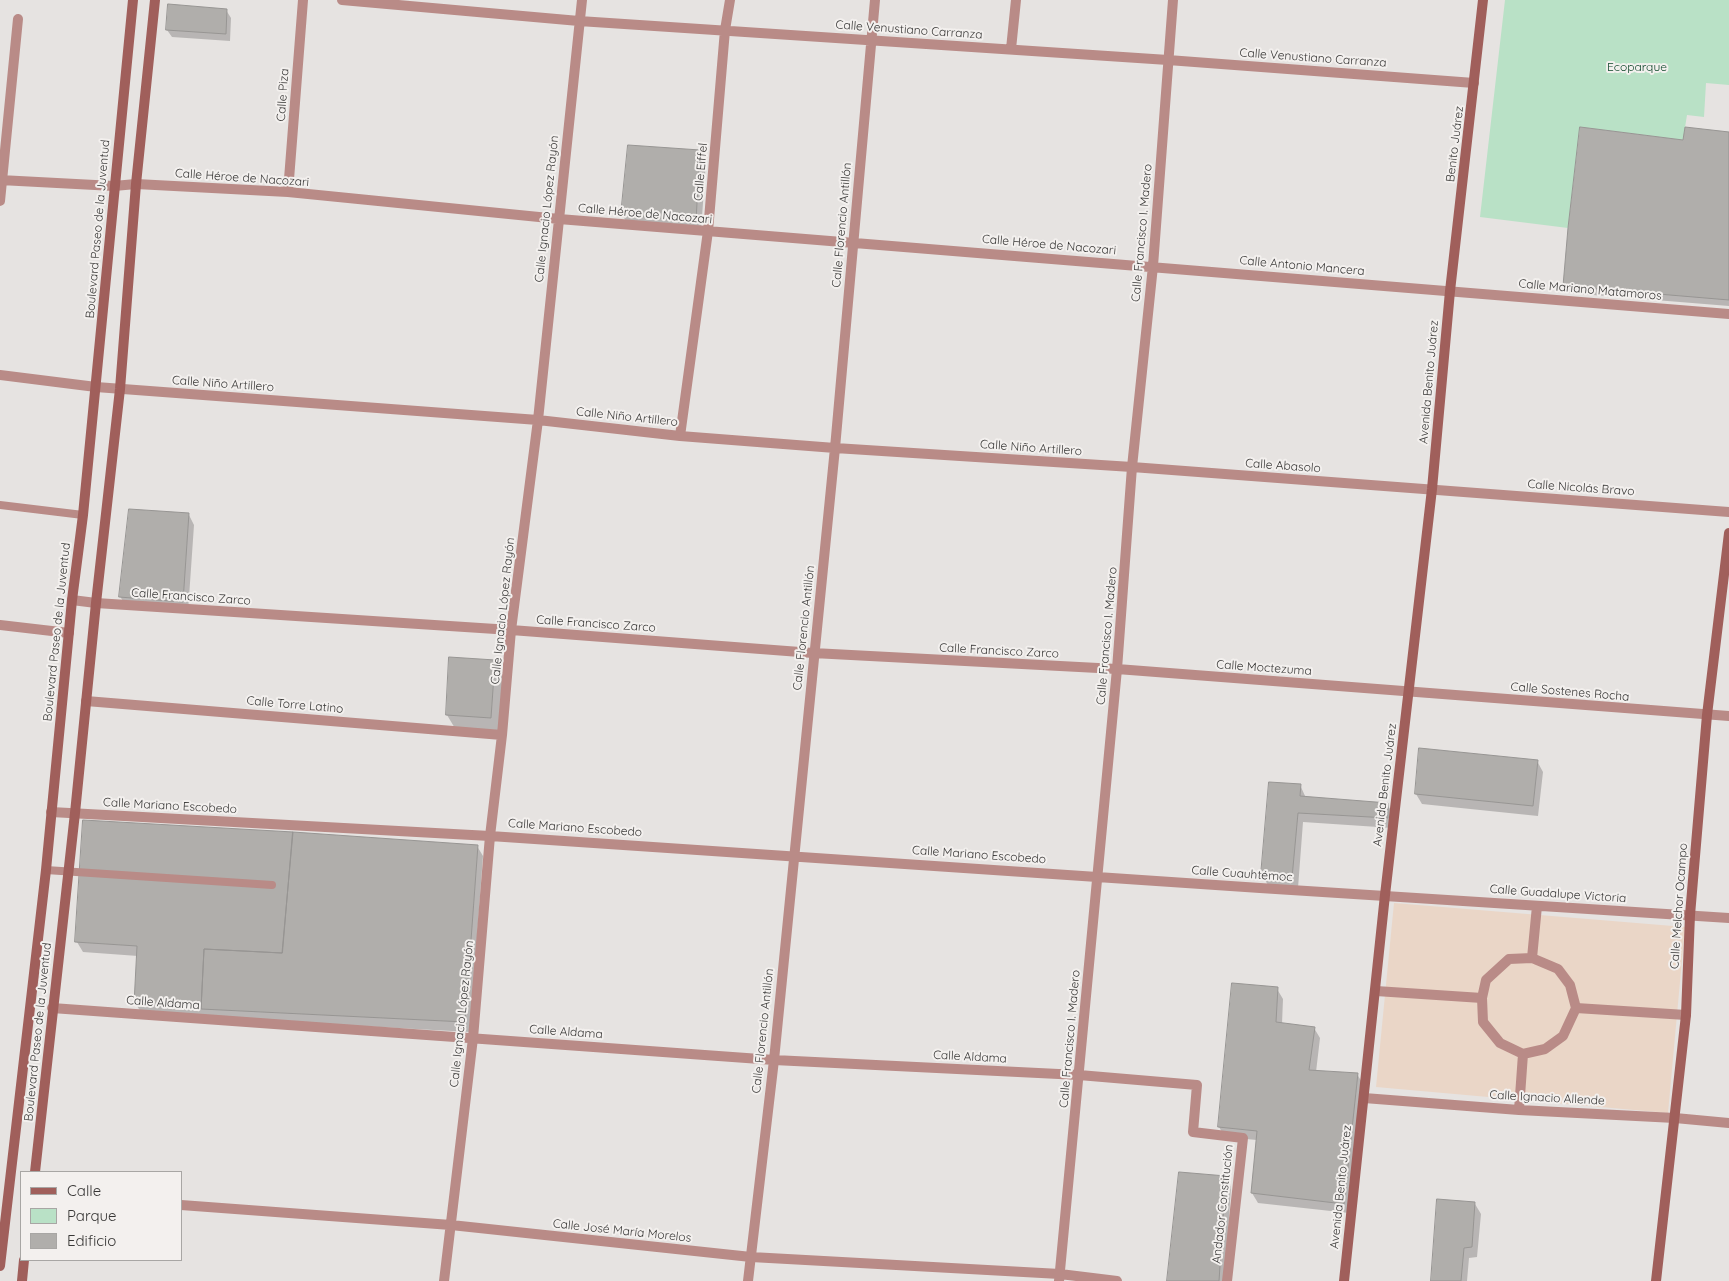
<!DOCTYPE html>
<meta charset="utf-8">
<style>
body{margin:0}
#map{position:relative;width:1729px;height:1281px;overflow:hidden;background:#e6e3e1;font-family:Quicksand,sans-serif}
canvas{display:block}
.legend{position:absolute;left:20px;top:1171px;width:162px;height:90px;box-sizing:border-box;background:#f3f0ee;border:1px solid #a8a6a4;margin:0;padding:6px 9px;list-style:none;font-size:15px;color:#373635}
.legend li{display:flex;align-items:center;gap:10px;height:25px}
.legend b{width:25px;border:1px solid #a8a6a4}
</style>
<div id="map">
<canvas width="1729" height="1281"></canvas>
<ul class="legend">
<li><b style="height:6px;background:#a05f5b"></b>Calle</li>
<li><b style="height:14px;background:#b9e1c6"></b>Parque</li>
<li><b style="height:14px;background:#b0aeab"></b>Edificio</li>
</ul>
</div>
<script>
const g = document.querySelector('canvas').getContext('2d');
g.lineJoin = 'round';
function fill(path, color) {
  g.fillStyle = color;
  g.fill(path, 'evenodd');
}
function trace(path, color, width, dash) {
  g.strokeStyle = color;
  g.lineWidth = width;
  g.lineCap = dash ? 'butt' : 'round';
  g.setLineDash(dash || []);
  g.stroke(path);
}
function label(font, color, halo, rows, align = 'center') {
  g.font = font + ' Quicksand,sans-serif';
  g.lineWidth = 4;
  g.setLineDash([]);
  g.textBaseline = 'middle';
  g.strokeStyle = halo;
  g.fillStyle = color;
  for (const [text, x, y, turn = 0] of rows) {
    g.save();
    g.translate(x, y);
    g.rotate((+turn || 0) * Math.PI / 180);
    g.textAlign = isNaN(turn) ? turn : align;
    if (halo) g.strokeText(text, 0, 0);
    g.fillText(text, 0, 0);
    g.restore();
  }
}
fill(new Path2D(`
 M1394 903 1685 927 1668 1113 1376 1087Z`), '#ead6c7');
fill(new Path2D(`
 M1505 0H1729V85L1706 83 1704 117 1687 115 1683 140 1580 127 1568 228 1480 217Z`), '#b9e1c6');
fill(new Path2D(`
 M226 10 231 18 230 41 172 37 167 30Z
 M1729 133V306L1569 293 1564 286 1684 141Z
 M700 151 706 161 701 231 628 225 622 214Z
 M189 515 194 525 188 612 126 607 120 596Z
 M494 661 503 677 499 733 456 730 447 715Z
 M1537 761 1543 772 1538 816 1422 804 1416 794Z
 M1300 785 1306 798 1387 804 1393 814V828L1303 822 1298 888 1268 885 1262 875Z
 M477 846 483 856 470 1032 142 1014 136 1004 138 956 83 952 77 942Z
 M1277 989 1283 999 1282 1024 1314 1028 1320 1038 1316 1072 1357 1074 1363 1084 1349 1213 1258 1203 1252 1193 1257 1140 1225 1137 1219 1127Z
 M1225 1177 1231 1187 1225 1281H1168Z
 M1475 1204 1481 1214 1477 1257 1469 1258 1467 1281H1432Z`), '#0003');
const building = new Path2D(`
 M168 4 227 9 226 34 166 30Z
 M1580 127 1683 140 1685 127 1729 132V300L1563 286 1568 228Z
 M628 145 700 150 696 221 621 215Z
 M129 509 189 513 183 602 119 597Z
 M449 657 495 660 491 718 446 715Z
 M1419 748 1538 760 1533 806 1415 794Z
 M1269 782 1301 784 1300 796 1388 803V818L1298 813 1292 878 1261 875Z
 M83 820 293 832 282 953 204 949 201 1009 134 1004 137 946 75 942Z
 M293 832 478 845 465 1022 201 1009 204 949 282 953Z
 M1232 983 1278 987 1276 1022 1315 1027 1309 1070 1358 1073 1344 1204 1251 1193 1257 1131 1218 1127Z
 M1179 1172 1226 1176 1219 1281H1167Z
 M1437 1199 1475 1202 1472 1247 1464 1248 1461 1281H1431Z`);
fill(building, '#b0aeab');
trace(building, '#979593', 1);
trace(new Path2D(`
 M0 505 83 515
 M46 870 272 885`), '#b98b87', 8);
trace(new Path2D(`
 M342 0 579 21 1168 60 1474 83
 M1011 49 1016 0
 M0 180 114 186 136 184 288 192 559 219 1729 314
 M288 192 303 0
 M0 201 18 19
 M0 375 96 387 538 420 680 436 835 448 1132 467 1729 512
 M680 436 708 231 725 30 730 0
 M72 600 96 603 511 630 813 653 1117 669 1729 716
 M0 625 69 633
 M86 701 502 735
 M51 812 490 836 1260 888 1729 918
 M1532 958 1558 969 1570 985 1576 1008 1563 1036 1545 1049 1523 1054 1500 1043 1483 1022 1482 998 1486 980 1509 959Z
 M1532 958 1537 906
 M1376 991 1482 998
 M52 1008 774 1060 1079 1075 1197 1085 1193 1132 1243 1138 1227 1281
 M1576 1008 1686 1015
 M1364 1098 1519 1110 1675 1118 1729 1123
 M1519 1110 1523 1054
 M181 1205 451 1225 751 1257 1060 1274 1117 1281
 M444 1281 473 1038 490 836 502 735 511 630 538 420 582 0
 M748 1281 774 1060 835 448 875 0
 M1059 1281 1117 669 1132 467 1153 266 1173 0`), '#b98b87', 10);
trace(new Path2D(`
 M35 1172 75 813 96 603 120 389 136 184 155 0
 M0 1266 46 870 72 600 83 515 133 0
 M22 1281 24 1260
 M1344 1281 1385 895 1432 489 1450 291 1483 0
 M1656 1281 1686 1015 1690 915 1707 715 1729 533`), '#a05f5b', 10);
label('12px', '#373635', '#f3f0ee', [
 ["Calle Venustiano Carranza",909,30,4],
 ["Calle Venustiano Carranza",1313,58,4],
 ["Calle Piza",283,95,-86],
 ["Benito Juárez",1455,144,-83],
 ["Calle Eiffel",701,172,-85],
 ["Calle Héroe de Nacozari",242,178,4],
 ["Calle Ignacio López Rayón",547,209,-84],
 ["Calle Héroe de Nacozari",645,214,5],
 ["Calle Florencio Antillón",842,225,-85],
 ["Boulevard Paseo de la Juventud",98,229,-85],
 ["Calle Francisco I. Madero",1142,233,-85],
 ["Calle Héroe de Nacozari",1049,245,5],
 ["Calle Antonio Mancera",1302,266,5],
 ["Calle Mariano Matamoros",1590,290,5],
 ["Avenida Benito Juárez",1429,382,-85],
 ["Calle Niño Artillero",223,384,4],
 ["Calle Niño Artillero",627,417,6],
 ["Calle Niño Artillero",1031,448,4],
 ["Calle Abasolo",1283,466,4],
 ["Calle Nicolás Bravo",1581,488,4],
 ["Calle Francisco Zarco",191,597,4],
 ["Calle Ignacio López Rayón",503,611,-84],
 ["Calle Francisco Zarco",596,624,4],
 ["Calle Florencio Antillón",804,628,-84],
 ["Boulevard Paseo de la Juventud",57,632,-84],
 ["Calle Francisco I. Madero",1107,636,-85],
 ["Calle Francisco Zarco",999,651,3],
 ["Calle Moctezuma",1264,668,4],
 ["Calle Sostenes Rocha",1570,692,5],
 ["Calle Torre Latino",295,705,5],
 ["Avenida Benito Juárez",1385,785,-83],
 ["Calle Mariano Escobedo",170,806,3],
 ["Calle Mariano Escobedo",575,828,4],
 ["Calle Mariano Escobedo",979,855,4],
 ["Calle Cuauhtémoc",1242,874,4],
 ["Calle Guadalupe Victoria",1558,894,4],
 ["Calle Melchor Ocampo",1679,906,-86],
 ["Calle Aldama",163,1003,4],
 ["Calle Ignacio López Rayón",462,1014,-84],
 ["Calle Florencio Antillón",763,1031,-84],
 ["Boulevard Paseo de la Juventud",38,1032,-84],
 ["Calle Aldama",566,1032,4],
 ["Calle Francisco I. Madero",1070,1039,-85],
 ["Calle Aldama",970,1057,3],
 ["Calle Ignacio Allende",1547,1098,3],
 ["Avenida Benito Juárez",1341,1187,-84],
 ["Andador Constitución",1223,1204,-84],
 ["Calle José María Morelos",622,1231,6]
]);
label('12px', '#0b4427', '#f3f0ee', [
 ["Ecoparque",1637,67]
]);
</script>
